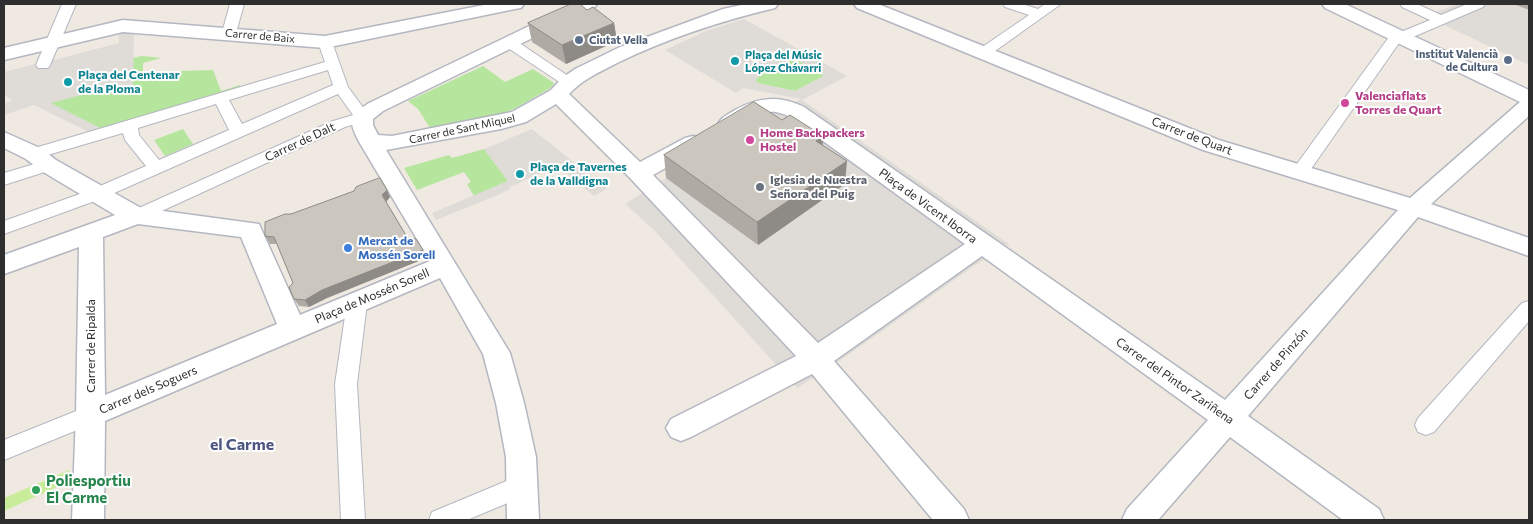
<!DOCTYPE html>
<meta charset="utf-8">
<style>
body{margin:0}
#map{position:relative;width:1533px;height:524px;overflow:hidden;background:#efe9e1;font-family:Commissioner,sans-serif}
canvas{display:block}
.frame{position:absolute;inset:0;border:5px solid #2e2e2e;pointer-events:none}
</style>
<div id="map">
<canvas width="1533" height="524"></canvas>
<div class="frame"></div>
</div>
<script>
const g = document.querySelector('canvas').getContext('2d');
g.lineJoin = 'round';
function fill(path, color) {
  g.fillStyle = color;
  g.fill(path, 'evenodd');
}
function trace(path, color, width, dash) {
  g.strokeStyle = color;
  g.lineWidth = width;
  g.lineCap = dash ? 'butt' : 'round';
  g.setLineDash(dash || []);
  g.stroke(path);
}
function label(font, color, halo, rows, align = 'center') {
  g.font = font + ' Commissioner,sans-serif';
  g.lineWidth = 4;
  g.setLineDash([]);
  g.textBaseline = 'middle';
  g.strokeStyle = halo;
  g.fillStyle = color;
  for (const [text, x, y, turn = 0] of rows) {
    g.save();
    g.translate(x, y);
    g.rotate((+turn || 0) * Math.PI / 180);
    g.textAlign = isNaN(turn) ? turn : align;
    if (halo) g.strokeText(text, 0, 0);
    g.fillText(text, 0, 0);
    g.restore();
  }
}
fill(new Path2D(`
 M142 56 161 58 143 63V72L213 70 221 91 240 85V90L106 131 33 95 107 74 133 88 132 58Z
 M794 58 824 76 795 91 757 83 755 80 759 76Z
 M483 66 505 82 533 69 554 83 552 87 516 108 497 116 430 128 418 109 408 101Z
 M183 129 193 144 165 156 154 140Z
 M484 149 508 181 474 196 467 184 471 182 464 172 417 190 404 168 449 155 452 158Z`), '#b6e59e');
fill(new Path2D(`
 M69 470 68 482 4 511V498Z`), '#c9ec9a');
fill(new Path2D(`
 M1458 4H1513L1529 10V65L1425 16Z
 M744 19 847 76 802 100 1009 244 974 266 841 360 797 388 655 231 625 204 666 178 758 245 755 125 801 99 743 88 736 93 665 50 706 31ZM794 58 824 76 795 91 757 83 756 80 759 76Z
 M134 31 133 88 109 94 108 88 51 103 106 131 93 134 34 105 4 115V104L12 100 4 95V72L39 63 54 50V60L119 43 118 32Z
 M532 129 607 189 594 196 557 166 519 183V184L509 187 510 189 500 194 436 220 432 213 508 181 484 149Z`), '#dfdcd8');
const pedestrian = new Path2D(`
 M62 4H76L50 65 48 68H38L36 65Z
 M230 4H244L236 33 229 37 222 33Z
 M1003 4H1022L1038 9 1045 4H1061L988 56H978L976 53 978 50 1029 15 1005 7Z
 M1400 4H1417L1441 15 1467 4H1485L1483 7 1399 43 1306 176 1300 178 1294 176 1292 172 1294 168 1389 37 1430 20 1402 7Z
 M325 38 330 39 332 42 348 87 370 117 368 120 345 127 142 220 136 222 130 220 127 216 130 212 333 121 353 115 338 94 103 198 4 234V221L91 190 146 166 125 140 123 133 34 159 28 158 26 154 28 150 325 62 318 42 320 39ZM328 70 333 85 242 124 229 100ZM216 104 229 130 159 160 139 135 138 128Z
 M510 39 515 40 577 82 574 85H564L505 46 503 43 505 40Z
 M48 160 54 161 56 165 54 169 4 185V173Z
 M357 296 364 298 367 303 357 384 365 520H341L335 384 347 303 350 298Z
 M1529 301V321L1434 432 1426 435 1418 432 1415 425 1418 418 1522 303Z
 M91 405 99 407 102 414 99 421 4 460V440Z
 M521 475 529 478 533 486 529 494 467 520H429L432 512Z`);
const minor = new Path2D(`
 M489 4H524L521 8 515 9 325 48 123 32 4 60V48L123 20 325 36Z
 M575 4H597L594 8 383 111 373 119V125L378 135 392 136 512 112 551 90 562 78 575 69 620 47 723 9 746 4H778L775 8C721 21 668 38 617 63 600 72 583 79 569 94L640 162 685 138 693 136 701 138 704 143 701 148 653 175 818 343 965 244 790 117C755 99 750 134 723 127L719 122C723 116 729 114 735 110 759 97 779 95 804 107L1225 400 1398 210 1203 150 857 8 854 4H878L1219 140 1410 198 1520 102 1325 8 1322 4H1345L1529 90V116L1431 204 1529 238V256L1418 217 1248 416 1379 509 1384 520H1343L1230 437 1158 520H1122L1127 509 1208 420 982 256 834 361 964 509 969 520H933L812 374 691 437 681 441 671 437 666 428 671 419 796 356 630 178 556 104 526 122 501 129 386 150 510 353 524 403 536 457 539 520H507L506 457 496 403 483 354 440 278 105 421 104 520H72L76 414 79 247 4 274V255L115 215 40 170 26 159 4 148V132L42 149 56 160 141 208 259 224 300 315 430 261 358 140C348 118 349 116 369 103ZM138 224 241 237 277 324 105 395 103 237Z`);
trace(pedestrian, '#b4b7c1', 2);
trace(minor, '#b4b7c1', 3);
fill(pedestrian, '#fff');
fill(minor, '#fff');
fill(new Path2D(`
 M1513 4H1529V10Z
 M587 10 614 23 617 41 566 64 532 42 528 23Z
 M823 145 845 184 758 245 666 178 664 155Z
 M390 197 386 202 407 237 423 250 426 258 327 298 309 307 299 306 294 299 293 283 277 244H270L265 236 291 214Z`), '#afaba4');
fill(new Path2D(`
 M614 23 617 41 566 64 562 45Z
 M823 136 822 160 816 141Z
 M847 161 845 184 758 245 757 222Z
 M387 190 390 197 386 202 382 195Z
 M423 250 426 258 327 298 309 307 305 300 322 290Z`), '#8e8b86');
const building = new Path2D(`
 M571 4H580L587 10 593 7 614 23 562 45 528 23Z
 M754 102 782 120 790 115 823 136 816 141 847 161 757 222 664 155Z
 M380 178 387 190 382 195 407 237 416 239 423 250 322 290 305 300 294 299 289 287 293 283 274 237 265 236V222L285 214H291L354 191 356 187Z`);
fill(building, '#cbc7bf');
trace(building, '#8e8b86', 1);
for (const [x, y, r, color] of [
 [579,40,5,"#5c6f8a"],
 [1508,60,5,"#5c6f8a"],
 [735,61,5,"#0f9aa8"],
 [68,82,5,"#0f9aa8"],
 [1345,103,5,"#d1479c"],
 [750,140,5,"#d1479c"],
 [520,174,5,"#0f9aa8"],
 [760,187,5,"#6b7280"],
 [348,248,5,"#3f7fe0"],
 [36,490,5,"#2e9e5b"]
]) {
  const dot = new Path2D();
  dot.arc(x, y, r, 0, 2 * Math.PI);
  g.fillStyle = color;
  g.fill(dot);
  trace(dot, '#fff', 2);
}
label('11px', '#2e2e2e', '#fff', [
 ["Carrer de Baix",260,36,5],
 ["Carrer de Sant Miquel",462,129,-12]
]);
label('bold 11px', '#4e5e75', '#fff', [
 ["Ciutat Vella",589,40],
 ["Institut Valencià",1498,54,"right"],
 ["de Cultura",1498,67,"right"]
], 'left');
label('bold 11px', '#0d838f', '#fff', [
 ["Plaça del Músic",745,55],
 ["López Chávarri",745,68]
], 'left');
label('bold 12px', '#0d838f', '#fff', [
 ["Plaça del Centenar",78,75],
 ["de la Ploma",78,89],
 ["Plaça de Tavernes",530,167],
 ["de la Valldigna",530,181]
], 'left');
label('bold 12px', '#b23c85', '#fff', [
 ["Valenciaflats",1355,96],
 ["Torres de Quart",1355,110],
 ["Home Backpackers",760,133],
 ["Hostel",760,147]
], 'left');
label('12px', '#2e2e2e', '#fff', [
 ["Carrer de Quart",1192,136,21],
 ["Carrer de Dalt",300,142,-25],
 ["Plaça de Vicent Iborra",928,206,36],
 ["Plaça de Mossén Sorell",372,296,-23],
 ["Carrer de Ripalda",91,346,-90],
 ["Carrer de Pinzón",1276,364,-49],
 ["Carrer del Pintor Zariñena",1175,381,35],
 ["Carrer dels Soguers",148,390,-23]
]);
label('bold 12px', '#5b616d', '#fff', [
 ["Iglesia de Nuestra",770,180],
 ["Señora del Puig",770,194]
], 'left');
label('bold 12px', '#366cbe', '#fff', [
 ["Mercat de",358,241],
 ["Mossén Sorell",358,255]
], 'left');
label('bold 15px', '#27864d', '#fff', [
 ["Poliesportiu",46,481],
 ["El Carme",46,498]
], 'left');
label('bold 16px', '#4d5680', '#fff', [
 ["el Carme",242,445]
]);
</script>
